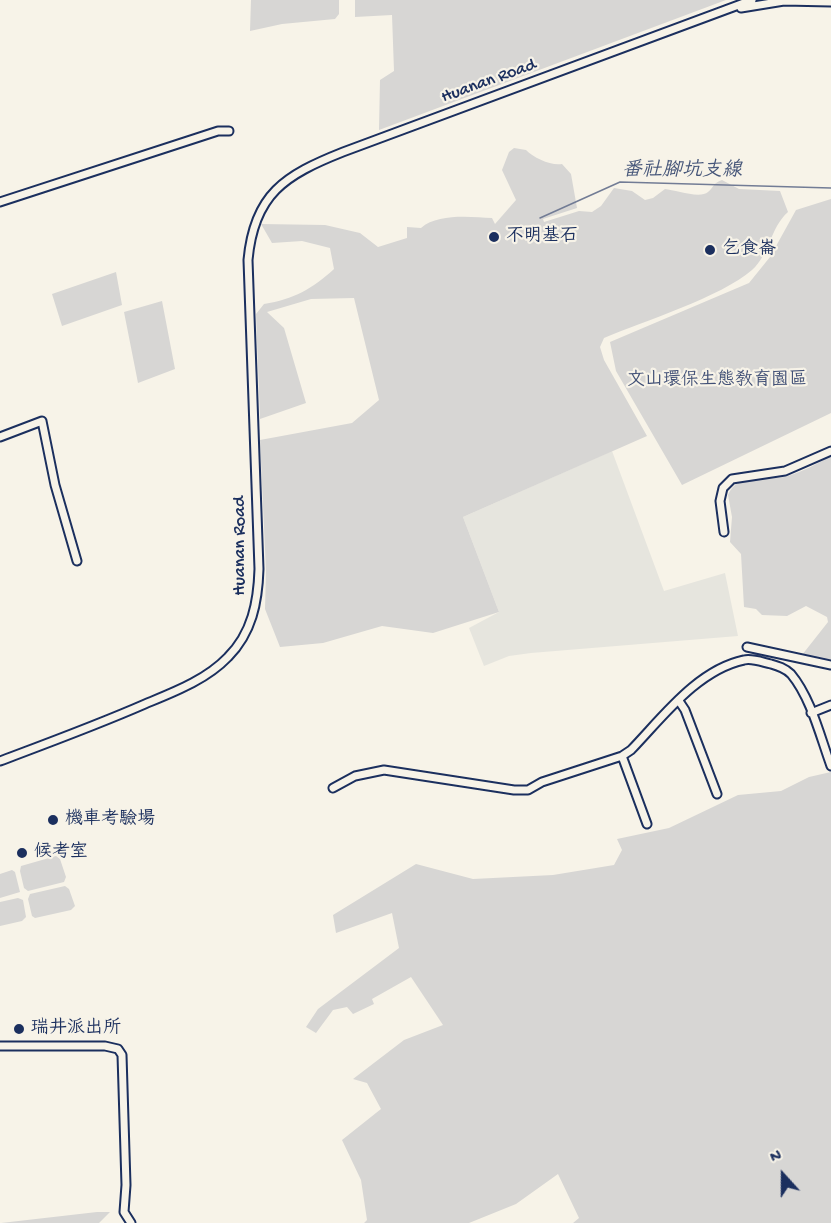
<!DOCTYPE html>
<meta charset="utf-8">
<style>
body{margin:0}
#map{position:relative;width:831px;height:1223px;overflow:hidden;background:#f7f3e8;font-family:"Gochi Hand",sans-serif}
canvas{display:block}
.north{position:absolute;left:753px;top:1145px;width:60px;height:60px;-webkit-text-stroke:4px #f7f3e8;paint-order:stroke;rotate:339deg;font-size:16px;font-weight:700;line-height:24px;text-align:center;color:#1b2f5e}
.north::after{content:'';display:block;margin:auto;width:21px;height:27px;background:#1b2f5e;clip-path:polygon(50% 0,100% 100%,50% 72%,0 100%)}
</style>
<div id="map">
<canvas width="831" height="1223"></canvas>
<div class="north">N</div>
</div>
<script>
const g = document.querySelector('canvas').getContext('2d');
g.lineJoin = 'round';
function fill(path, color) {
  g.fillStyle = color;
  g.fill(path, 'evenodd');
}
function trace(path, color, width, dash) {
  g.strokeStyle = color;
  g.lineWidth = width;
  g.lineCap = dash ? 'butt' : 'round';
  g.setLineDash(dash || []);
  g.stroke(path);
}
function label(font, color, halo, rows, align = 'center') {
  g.font = font + ' "Gochi Hand","LXGW WenKai TC",sans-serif';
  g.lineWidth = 4.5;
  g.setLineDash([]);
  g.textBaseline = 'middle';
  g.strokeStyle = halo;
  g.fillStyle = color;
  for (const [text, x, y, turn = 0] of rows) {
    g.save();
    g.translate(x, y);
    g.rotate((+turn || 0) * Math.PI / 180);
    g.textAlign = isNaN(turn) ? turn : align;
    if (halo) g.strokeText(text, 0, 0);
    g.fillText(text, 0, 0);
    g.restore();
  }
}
fill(new Path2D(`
 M612 451 664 591 725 573 738 636 531 653 509 656 484 666 469 628 499 612 463 517Z`), '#e6e5de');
fill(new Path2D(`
 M251 0H339V14L335 19 282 24 250 31Z
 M355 0H726L379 130 380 80 394 71 392 15 355 17Z
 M514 148 526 150C534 158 551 166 562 164L571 174 577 208 543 219 544 222 579 211 592 212 601 206 614 188 632 191 645 200 653 198 665 189C675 190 700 199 708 192 714 187 713 183 722 180L739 189 780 191 788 212C770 228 770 254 752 270 721 297 644 321 604 338L600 347 604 360 647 436 463 517 499 612 433 633 382 626 323 643 280 647 265 609 266 571 260 440 352 423 379 400 354 298 311 299 267 312 284 328 306 403 260 419 256 314 264 304C294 299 312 289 334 269L330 248 302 241 272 243 261 224 325 225 360 233 378 247 407 238V227L421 228C438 213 471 217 492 218L495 224 516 200 502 170 509 152Z
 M831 199V413L682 485 616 371 610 342 749 283 770 257 796 210Z
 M116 272 122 305 62 326 52 294Z
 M162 301 175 369 138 383 124 312Z
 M831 456V660L802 655 828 622 827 617 806 606 787 616 762 615 756 609 744 607 741 554 730 542 732 517 728 495C738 471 768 482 788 476 803 471 817 464 831 456Z
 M831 772V1223H573L579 1218 558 1174 516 1204 469 1223H364L367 1220 361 1180 342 1140 381 1109 367 1083 353 1079 404 1040 443 1025 411 977 372 999 374 1004 353 1014 347 1007 333 1010 316 1033 306 1027 318 1009 399 948 392 913 336 933 333 915 416 864 473 879 553 875 614 865 622 850 617 839 669 828 738 795 781 791 809 777Z
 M56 856 60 859 66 877 64 882 28 891 24 888 20 871 21 866Z
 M12 870 15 872 20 892 0 898V874Z
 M65 886 69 889 75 906 71 910 35 918 32 916 28 899 30 894Z
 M18 898 23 900 26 917 22 921 0 926V902Z
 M97 1212H110L99 1223H1Z`), '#d7d6d4');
trace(new Path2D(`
 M540 218 620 182 831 188`), '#727c95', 1.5);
const minor = new Path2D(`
 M741 8 784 1 831 2
 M0 202 218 131H229
 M0 437 42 421 55 485 77 561
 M724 532 720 501 723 488 732 479 785 471 831 451
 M747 647 831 665
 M679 701 685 710 717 794
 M811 713 831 705
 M622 756 647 824
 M0 761C48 743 97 725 145 704 174 692 206 680 228 657 252 633 258 602 259 569L248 260C254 194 285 175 343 152L752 0
 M333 788 355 776 384 770 514 790H528L542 782 622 756 631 750C662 718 697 670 744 660 752 658 762 662 771 664 778 666 785 668 791 674 811 698 820 736 831 766
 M0 1046H105L118 1049 122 1055 126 1185 124 1212 131 1223`);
trace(minor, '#1b2f5e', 11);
trace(minor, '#f7f3e8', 7);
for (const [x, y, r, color] of [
 [494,237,6,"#1b2f5e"],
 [710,250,6,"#1b2f5e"],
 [53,820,6,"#1b2f5e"],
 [22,853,6,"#1b2f5e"],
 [19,1029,6,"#1b2f5e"]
]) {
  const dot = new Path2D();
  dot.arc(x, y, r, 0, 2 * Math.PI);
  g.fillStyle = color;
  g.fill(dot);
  trace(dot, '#f7f3e8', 2);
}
label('18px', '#1b2f5e', '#f7f3e8', [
 ["Huanan Road",489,82,-20],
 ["Huanan Road",241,546,-90]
]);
label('18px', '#1b2f5e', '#f7f3e8', [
 ["不明基石",506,237],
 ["乞食崙",722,250],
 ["機車考驗場",65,820],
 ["候考室",34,853],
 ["瑞井派出所",31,1029]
], 'left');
label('18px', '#415076', '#f7f3e8', [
 ["文山環保生態教育園區",717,381]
]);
label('italic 20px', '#465679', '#f7f3e8', [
 ["番社腳坑支線",682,172]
]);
</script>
